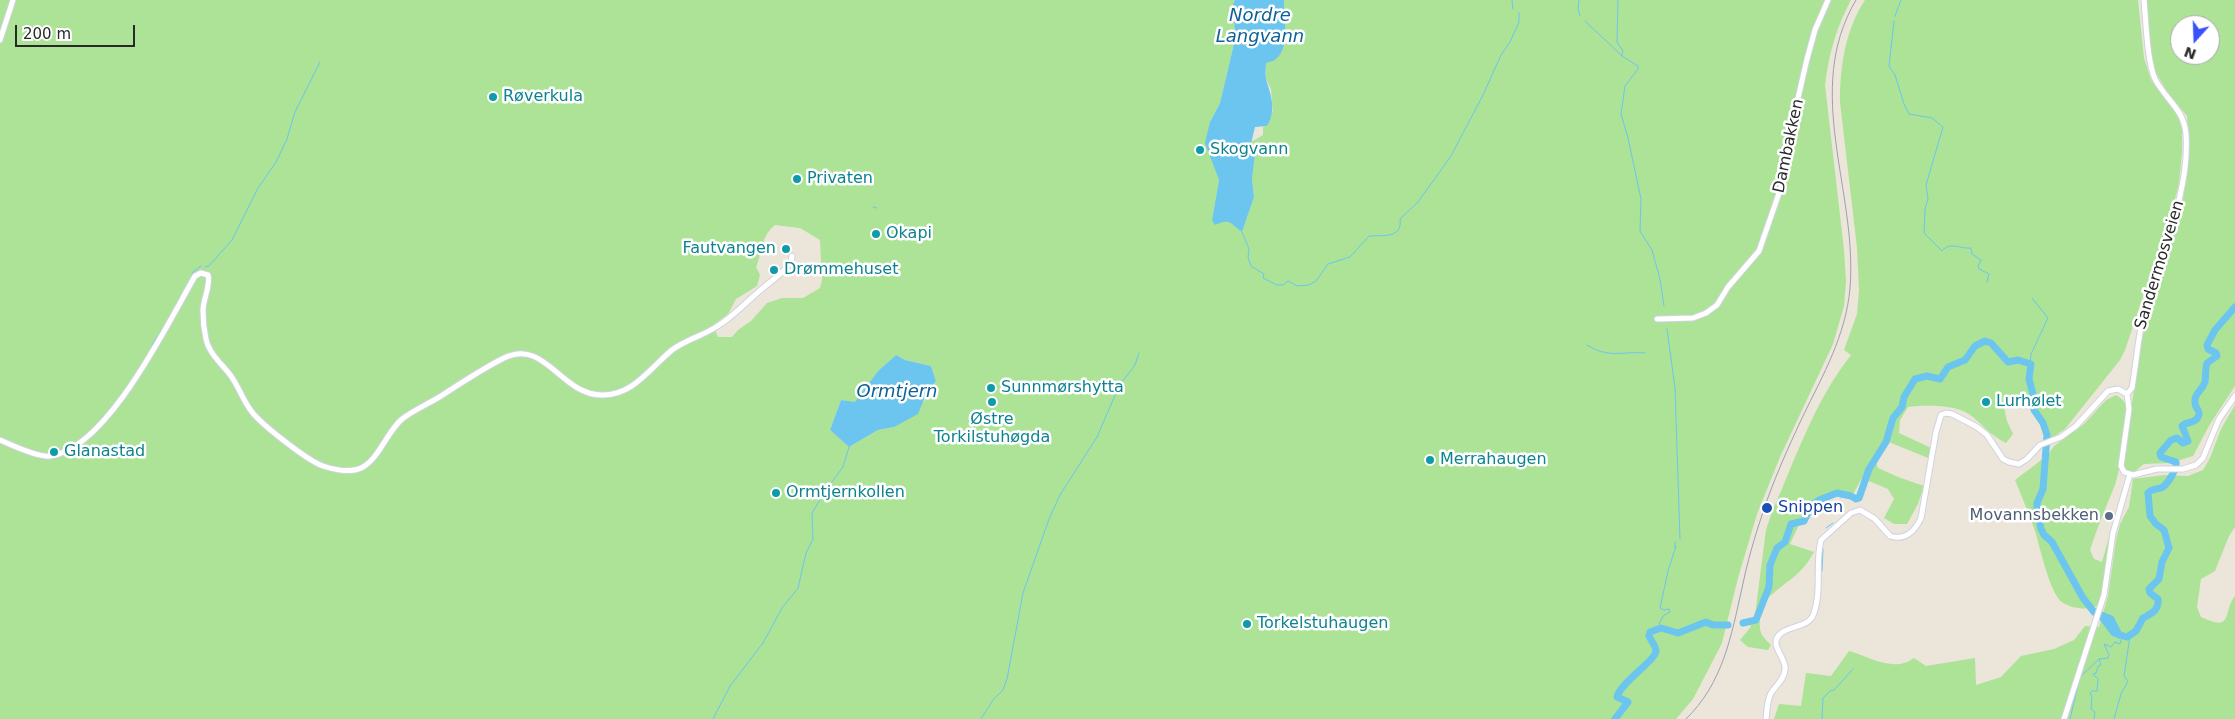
<!DOCTYPE html>
<meta charset="utf-8">
<style>
body{margin:0}
#map{position:relative;width:2235px;height:719px;overflow:hidden;background:#ebe5da;font-family:"DejaVu Sans",sans-serif}
canvas{display:block}
.north{position:absolute;left:2170px;top:15px;width:50px;height:50px;box-sizing:border-box;background:#fff;border:1px solid #a9a9a9;border-radius:50%;rotate:200deg;font-size:14px;font-weight:700;line-height:20px;text-align:center;color:#292929}
.north::after{content:'';display:block;margin:auto;width:18px;height:22px;background:#3852fa;clip-path:polygon(50% 0,100% 100%,50% 72%,0 100%)}
.scale{position:absolute;left:15px;top:25px;width:120px;height:22px;box-sizing:border-box;border:2px solid #292929;border-top:0;padding-left:6px;font-size:15px;line-height:18px;white-space:nowrap;color:#292929;-webkit-text-stroke:4px #fff;paint-order:stroke}
</style>
<div id="map">
<canvas width="2235" height="719"></canvas>
<div class="north">N</div>
<div class="scale">200 m</div>
</div>
<script>
const g = document.querySelector('canvas').getContext('2d');
g.lineJoin = 'round';
function fill(path, color) {
  g.fillStyle = color;
  g.fill(path, 'evenodd');
}
function trace(path, color, width, dash) {
  g.strokeStyle = color;
  g.lineWidth = width;
  g.lineCap = dash ? 'butt' : 'round';
  g.setLineDash(dash || []);
  g.stroke(path);
}
function label(font, color, halo, rows, align = 'center') {
  g.font = font + ' "DejaVu Sans",sans-serif';
  g.lineWidth = 5;
  g.setLineDash([]);
  g.textBaseline = 'middle';
  g.strokeStyle = halo;
  g.fillStyle = color;
  for (const [text, x, y, turn = 0] of rows) {
    g.save();
    g.translate(x, y);
    g.rotate((+turn || 0) * Math.PI / 180);
    g.textAlign = isNaN(turn) ? turn : align;
    if (halo) g.strokeText(text, 0, 0);
    g.fillText(text, 0, 0);
    g.restore();
  }
}
fill(new Path2D(`
 M0 0H1235L1233 4 1235 35 1233 48 1220 103 1210 122 1213 163 1219 180 1212 220 1230 221 1242 232 1254 197 1252 179 1255 155 1250 148 1251 142 1263 135V127L1267 126 1273 111 1271 89 1266 79V63L1283 20 1282 0H1851C1836 28 1829 54 1825 85L1844 250 1846 281 1844 306 1833 344 1780 457 1757 514 1738 578 1722 643 1693 699 1676 719H0ZM775 225 800 228 820 240 822 280 820 288 803 298H782L767 303 751 321 738 330 732 337H718L713 325 728 314 736 299 757 286 760 275 756 267C763 252 760 237 775 225ZM896 355 905 360 931 366 936 381 927 392 924 401 894 427 878 430 849 447 830 430 841 400 855 403 878 371Z
 M1865 0H2138L2144 58 2151 80 2178 116 2182 130V152L2179 183 2172 211 2125 350 2120 360 2065 429 2050 439 2043 434 2040 419 2026 403 2012 401 2004 407 2007 421 2013 434 2006 443C1990 435 1986 428 1973 417 1958 404 1927 405 1908 407L1900 420 1899 433 1931 448 1928 458 1884 440 1876 462 1878 468 1898 477 1924 486 1918 504 1907 524H1894L1884 518 1894 499 1888 489 1862 478 1852 496 1835 493 1820 512 1804 514 1790 544 1814 552C1800 578 1785 581 1767 599 1760 606 1758 624 1761 633 1763 637 1768 642 1771 645L1768 650 1748 647 1740 640 1750 628 1755 615 1766 530 1772 512C1796 458 1814 402 1851 355L1844 350 1857 314 1859 290 1857 248 1840 102C1840 66 1845 31 1865 0Z
 M2146 0H2235V386L2210 424 2193 456 2170 463 2144 464 2134 472 2125 469 2123 464 2144 321 2183 200 2189 152 2187 116 2168 93 2153 68ZM2180 25H2210V55H2180Z
 M2116 395C2121 398 2126 402 2127 409 2128 421 2119 474 2115 485 2106 507 2097 528 2090 550L2094 559 2102 562 2109 537 2112 539 2105 583 2097 606C2086 610 2073 609 2063 603 2050 595 2040 547 2035 531 2029 514 2022 497 2015 480L2048 455 2054 446 2084 424 2106 400Z
 M2235 405V527L2229 536 2215 571 2201 579 2197 607 2201 617C2235 633 2222 611 2235 596V719H1774L1779 704 1801 706 1806 673 1831 676 1849 651C1870 657 1894 673 1914 658L1926 666 1975 658 1976 685 2001 677 2021 656 2054 649 2074 640 2085 626 2099 627 2108 596 2116 540 2120 524 2129 507 2133 479 2165 475 2188 476 2203 470 2210 458 2221 429Z`), '#ace396');
fill(new Path2D(`
 M1235 0H1284C1283 16 1292 51 1273 61 1271 62 1268 62 1266 63 1266 68 1265 74 1266 79 1271 96 1277 110 1267 126L1255 127 1250 148 1255 152V155L1252 179 1254 197 1242 232C1230 223 1231 218 1215 225L1212 220 1219 180 1205 143 1210 122 1220 103 1233 48 1235 35 1233 4Z
 M896 355 905 360 931 366 936 381 927 392 918 414 894 427 878 430 849 447 830 430 841 400 855 402 878 371Z`), '#6cc5ef');
trace(new Path2D(`
 M1512 0 1513 9
 M1579 0 1578 9 1580 16
 M1618 0 1617 42 1623 51 1622 55
 M1895 16 1901 0
 M1585 21 1622 56 1638 66V69L1625 86 1621 114 1628 138 1641 199 1640 231 1652 250 1660 279 1664 306
 M1894 21 1889 66 1895 75 1904 104 1909 114 1932 118 1943 127 1926 185 1928 199 1925 209 1924 233 1942 251C1950 241 1959 249 1971 248L1972 254 1981 260 1978 266 1979 269 1989 274 1987 282
 M873 207 877 208
 M1242 232 1249 249 1248 257 1251 266 1264 274 1263 278 1277 285H1283L1288 281 1297 286 1309 285 1316 281 1328 264 1350 257 1369 236C1382 235 1403 239 1400 219L1418 202 1451 156 1483 95 1501 55 1510 42 1519 22V13
 M205 267 209 266 232 240 258 188 276 162 287 139 295 112 320 62
 M190 281 193 272 201 266
 M1667 329 1675 388 1680 539
 M152 345 171 315
 M1587 345C1610 359 1621 351 1645 353
 M2030 362 2031 354 2048 318 2032 298
 M1841 498 1844 494
 M1826 528 1833 523
 M1675 548V542
 M1822 571 1823 549
 M1661 628 1659 624 1663 616 1670 612 1669 609 1664 610 1660 608 1668 571 1676 546
 M2080 677 2099 659
 M713 719 730 686 763 643 782 608 798 588 806 553 813 539 812 513 826 490 843 467 849 447
 M981 719 993 700 1003 690 1007 679 1023 593 1049 519 1060 495 1097 437 1119 386 1135 365 1139 353
 M1822 719 1823 698 1830 691 1834 690 1853 669
 M2070 719 2079 681
 M2094 719 2095 712 2091 709 2092 697 2090 693 2092 691H2097L2098 679 2093 674 2096 673 2098 666 2101 665 2099 659 2108 658 2109 655 2104 644 2111 647 2115 642 2120 644 2122 637
 M2114 719 2121 694 2128 681 2124 676 2130 636`), '#6cc5ef', 1);
trace(new Path2D(`
 M2102 617 2114 633 2127 637 2136 631 2143 618C2152 613 2159 611 2158 599L2150 593 2149 589 2159 579 2162 562 2169 548 2164 530 2156 524 2150 516 2148 493C2152 488 2157 490 2163 487 2169 482 2177 469 2176 462L2161 457 2160 453 2171 440 2177 438 2183 443 2188 441 2182 426C2187 421 2195 424 2198 417 2202 411 2195 409 2195 403 2194 393 2202 391 2205 382 2206 376 2205 369 2207 363L2217 356 2216 353 2208 349 2207 345 2215 330 2235 307
 M1743 623 1756 620 1769 587 1770 565 1777 548 1785 542 1791 524 1804 521 1812 505 1819 500 1837 493 1851 496 1856 499 1859 498 1869 469 1886 442 1893 418 1902 407 1904 397 1915 379 1927 376 1940 379 1948 367 1965 360 1975 346 1985 341 1991 343 2008 362 2018 360 2031 364 2029 379 2034 398V410L2043 423 2047 435 2043 489 2037 503V510L2041 529 2044 535 2052 542 2083 598 2094 612 2111 619 2119 635
 M1615 719 1628 702 1617 697C1620 683 1656 660 1656 651 1656 646 1651 641 1649 636L1650 632 1661 628 1678 633 1706 622 1713 625H1728`), '#6cc5ef', 7);
const minor = new Path2D(`
 M0 40 13 0
 M1657 319 1693 318 1706 313 1717 305 1728 287 1759 251 1785 176 1790 133 1807 59 1815 30 1828 0
 M2127 394 2132 388C2137 358 2139 328 2147 299 2163 244 2190 192 2186 134 2184 109 2165 99 2155 79 2147 61 2146 21 2144 0
 M2127 394 2129 409 2121 466 2124 472 2133 475 2157 469H2183L2196 465 2203 458 2219 419 2235 396
 M0 440C11 445 39 458 50 456 107 450 169 321 195 276L201 273 208 275C211 285 203 299 203 311 203 320 204 330 206 339 209 354 223 365 231 376 239 387 243 401 252 412 262 425 308 461 323 466 335 470 352 473 363 467 379 458 387 432 402 419 414 410 428 404 441 396 461 383 482 369 504 358 545 338 560 394 601 395 633 396 650 368 672 350 685 340 702 336 716 327 733 317 747 301 763 288 771 281 785 272 790 263 791 262 792 257 792 256
 M1766 719C1767 711 1767 700 1771 693 1776 685 1784 680 1785 670 1787 658 1769 646 1779 635 1789 624 1809 629 1814 613 1822 590 1815 563 1821 540L1851 513 1860 510 1875 519 1890 536C1905 541 1915 531 1921 518L1936 432 1941 415 1946 413 1952 414 1977 427 1987 435 2003 459 2009 462 2019 464 2027 459 2040 445 2061 437 2076 426 2108 391 2118 389 2127 394
 M2064 719 2104 595 2113 533 2130 474`);
trace(minor, '#d0d2e2', 7);
trace(minor, '#fff', 5);
trace(new Path2D(`
 M1686 719C1723 683 1731 637 1742 588 1747 563 1754 539 1762 515 1773 481 1788 448 1803 416 1823 375 1846 335 1850 288 1858 191 1802 91 1856 0`), '#9d9fb3', 1);
for (const [x, y, r, color] of [
 [493,97,5,"#0f9aa8"],
 [1200,150,5,"#0f9aa8"],
 [797,179,5,"#0f9aa8"],
 [876,234,5,"#0f9aa8"],
 [786,249,5,"#0f9aa8"],
 [774,270,5,"#0f9aa8"],
 [991,388,5,"#0f9aa8"],
 [992,402,5,"#0f9aa8"],
 [1986,402,5,"#0f9aa8"],
 [54,452,5,"#0f9aa8"],
 [1430,460,5,"#0f9aa8"],
 [776,493,5,"#0f9aa8"],
 [1767,508,6,"#1a4fb4"],
 [2109,516,5,"#5c6f8a"],
 [1247,624,5,"#0f9aa8"]
]) {
  const dot = new Path2D();
  dot.arc(x, y, r, 0, 2 * Math.PI);
  g.fillStyle = color;
  g.fill(dot);
  trace(dot, '#fff', 2);
}
label('16px', '#0d838f', '#fff', [
 ["Røverkula",503,97],
 ["Skogvann",1210,150],
 ["Privaten",807,179],
 ["Okapi",886,234],
 ["Fautvangen",776,249,"right"],
 ["Drømmehuset",784,270],
 ["Sunnmørshytta",1001,388],
 ["Lurhølet",1996,402],
 ["Østre",992,420,"center"],
 ["Torkilstuhøgda",992,438,"center"],
 ["Glanastad",64,452],
 ["Merrahaugen",1440,460],
 ["Ormtjernkollen",786,493],
 ["Torkelstuhaugen",1257,624]
], 'left');
label('16px', '#292929', '#fff', [
 ["Dambakken",1789,146,-78],
 ["Sandermosveien",2160,265,-73]
]);
label('16px', '#164399', '#fff', [
 ["Snippen",1778,508]
], 'left');
label('16px', '#4e5e75', '#fff', [
 ["Movannsbekken",2099,516]
], 'right');
label('italic 18px', '#0d6199', '#fff', [
 ["Nordre",1260,16],
 ["Langvann",1260,37],
 ["Ormtjern",897,392]
]);
</script>
